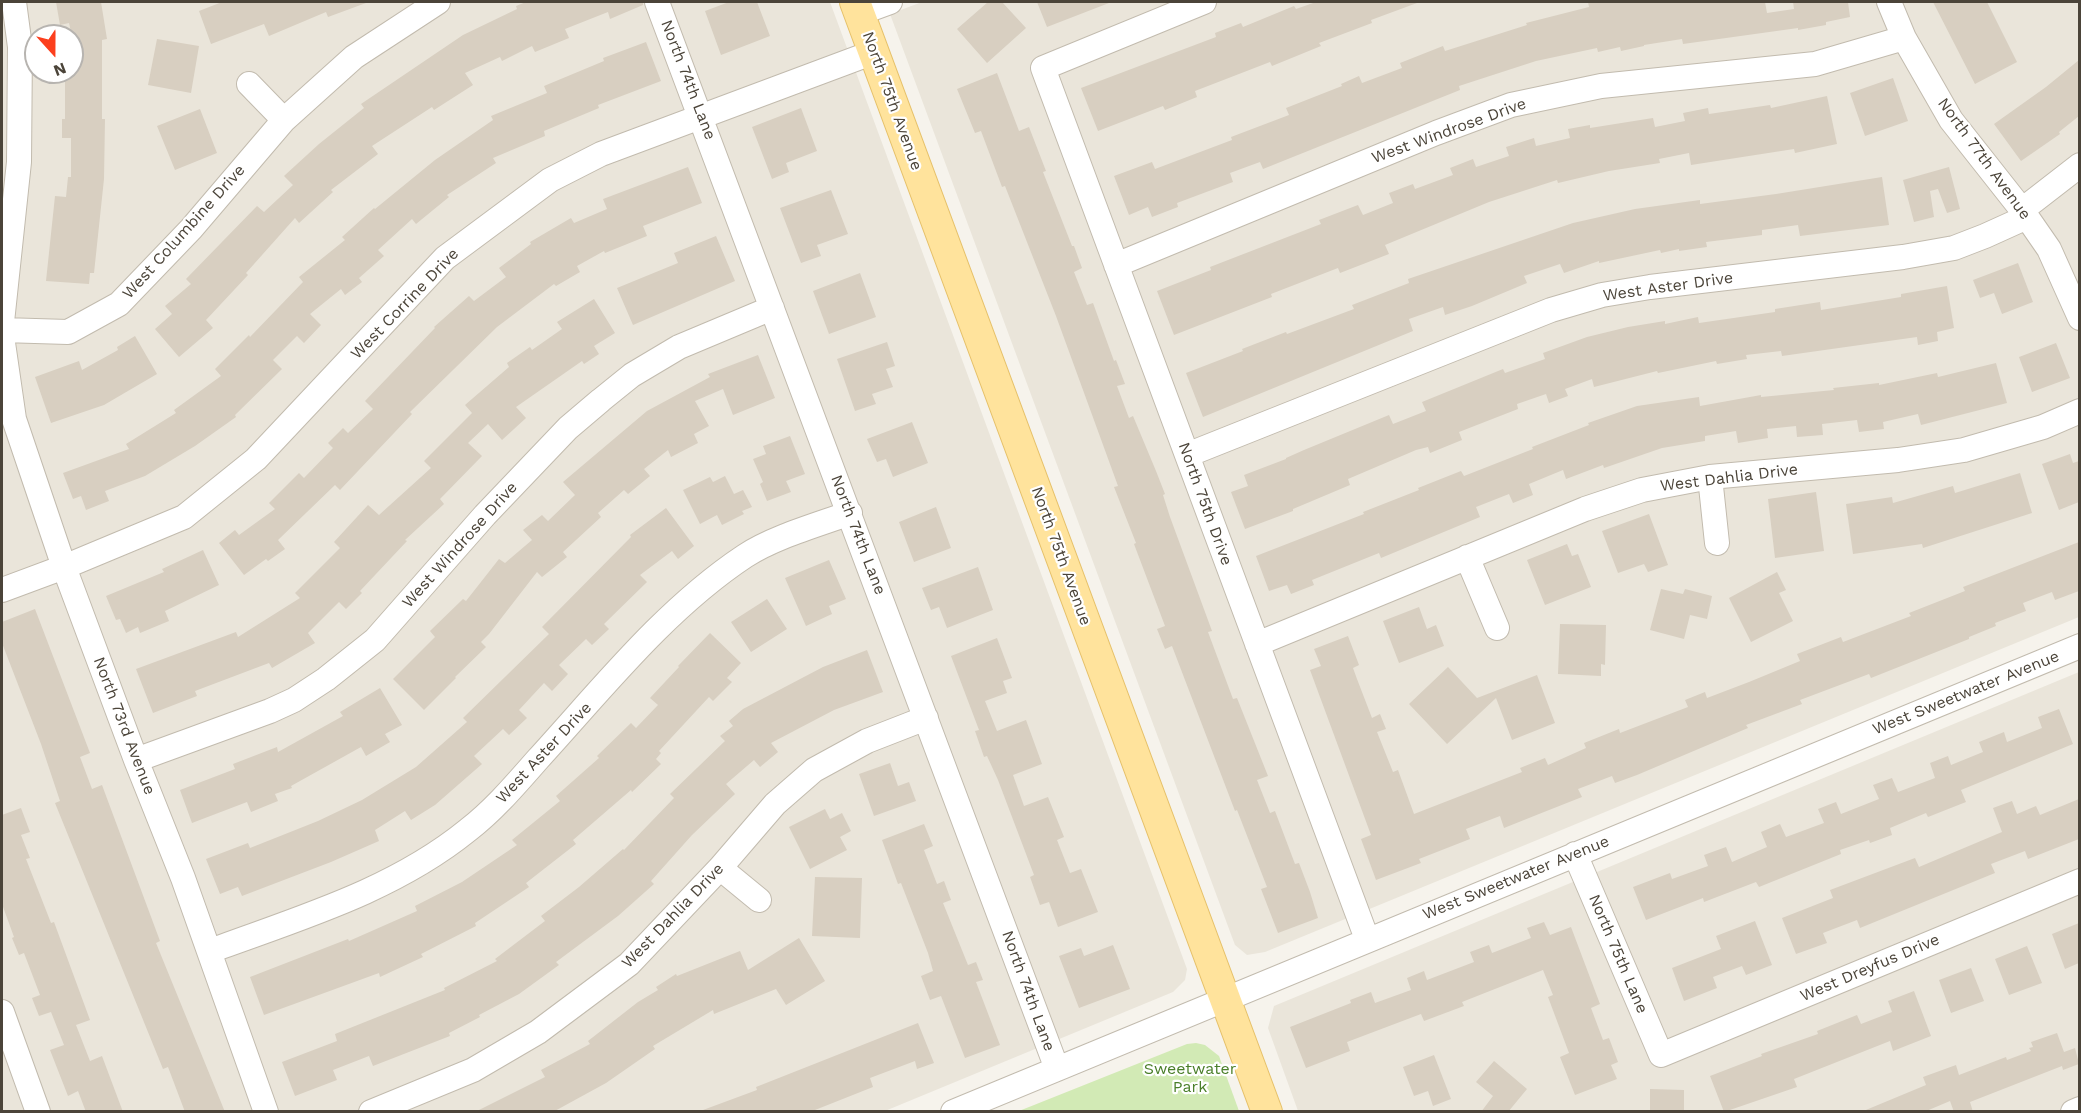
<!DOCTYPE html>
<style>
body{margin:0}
#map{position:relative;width:2081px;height:1113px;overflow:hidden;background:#f6f3ec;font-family:"Work Sans",sans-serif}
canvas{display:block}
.frame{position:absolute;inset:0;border:3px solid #4b4439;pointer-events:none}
.north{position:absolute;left:24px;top:24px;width:60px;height:60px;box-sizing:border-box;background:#fff;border:2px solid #b7b4b0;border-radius:50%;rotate:159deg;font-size:16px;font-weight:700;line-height:24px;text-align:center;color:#4b4439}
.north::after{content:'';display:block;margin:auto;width:21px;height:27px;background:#fc3f1d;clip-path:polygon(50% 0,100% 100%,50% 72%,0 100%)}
</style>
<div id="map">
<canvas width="2081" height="1113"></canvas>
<div class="frame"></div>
<div class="north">N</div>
</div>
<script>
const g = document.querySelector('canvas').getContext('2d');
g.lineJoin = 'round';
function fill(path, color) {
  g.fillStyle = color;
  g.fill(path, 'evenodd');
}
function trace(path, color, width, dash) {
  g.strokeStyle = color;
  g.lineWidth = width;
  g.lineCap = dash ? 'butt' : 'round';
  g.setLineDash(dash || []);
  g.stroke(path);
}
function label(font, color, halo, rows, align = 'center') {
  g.font = font + ' "Work Sans",sans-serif';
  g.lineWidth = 4.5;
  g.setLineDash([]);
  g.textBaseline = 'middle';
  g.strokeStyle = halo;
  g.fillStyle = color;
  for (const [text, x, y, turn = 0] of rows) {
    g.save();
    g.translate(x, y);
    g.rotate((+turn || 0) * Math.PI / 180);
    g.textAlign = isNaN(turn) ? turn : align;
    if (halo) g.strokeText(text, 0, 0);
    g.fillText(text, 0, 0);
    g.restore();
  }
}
fill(new Path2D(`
 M2 2H830L1187 969 1185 980 1173 992 885 1111 2 1112ZM36 36H72V72H36Z
 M922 2H2079V617L1265 952 1247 955 1235 945 1232 937 890 14Z
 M2079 672V1111H1298L1268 1028 1274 1006Z`), '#eae5da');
fill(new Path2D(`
 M1196 1043 1205 1045 1219 1056 1239 1111H1019L1187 1044Z`), '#d2eab5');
fill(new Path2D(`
 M56 2H101L107 39 102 40V119H105L104 179 94 273H90L89 284 46 281 55 196 66 197 68 177H71V138H62V119H65V72H72V36L69 23 60 25Z
 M222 2H365L366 3 328 17 326 12 269 36 264 24 211 44 199 11Z
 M526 2H643V5L610 19 608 12 565 29 569 38 535 52 532 46 502 61 500 57 465 73 473 85 434 110 432 107 372 146 378 154 331 190 333 192 299 223 295 218 246 273 248 275 206 320 213 328 179 357 155 329 172 314 165 306 191 284 186 279 257 206 264 212 293 185 284 176 319 144 364 108 361 104 463 35 517 9 516 6Z
 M729 2H757L770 36 721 55 705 11Z
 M988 2H1002L1026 28 987 63 957 29Z
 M1037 2H1109V3L1047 27Z
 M1316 2 1417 3 1371 20 1372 23 1319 43 1321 46 1272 66 1270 62 1195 91 1197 97 1165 110 1163 106 1098 131 1081 88 1216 37 1215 33 1241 23 1243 27 1294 6 1296 9Z
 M1588 2H1765L1767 13 1794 9 1793 2H1848L1850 17 1826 22V25L1798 30V28L1683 44 1682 39 1644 45V46L1621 51 1620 47 1598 52 1597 48 1536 61 1459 86 1460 90 1263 169 1260 162 1230 173 1233 182 1177 203 1178 207 1152 217 1148 207 1129 215 1114 176 1152 162 1155 169 1232 140 1231 137 1289 115 1286 108 1342 86 1341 84 1359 76 1362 83 1402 68 1400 63 1443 46 1445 51 1527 25 1526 23 1589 7Z
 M1933 2H1987L2017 62 1975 84Z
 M157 39 199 46 191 93 148 85Z
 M646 42 661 81 598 105 599 108 544 131 545 136 493 158 496 163 447 195 449 197 416 224 412 219 378 250 384 256 359 278 362 282 345 295 341 289 310 314 321 325 304 343 297 336 273 360 282 369 235 415 236 417 195 446 145 476 105 491 109 501 86 510 81 496 73 499 63 473 129 449 126 444 176 413 174 410 221 376 215 369 249 335 250 337 303 282 299 277 345 240 342 237 374 208 375 209 435 160 493 120 491 116 547 93 544 86 604 61 603 58Z
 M2079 60V116L2059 132 2060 134 2021 161 1994 124 2046 87Z
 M997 73 1019 131 1029 127 1046 171 1043 172 1072 246H1074L1082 268 1074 272 1087 305 1093 303 1114 361 1116 360 1125 384 1117 386 1129 418 1133 416 1156 471 1165 494 1163 495 1170 517 1212 631 1208 632 1233 699 1237 698 1268 776 1257 780 1270 813 1275 811 1295 864 1299 863 1310 892 1318 918 1278 933 1261 889 1267 887 1237 810 1235 811 1172 646 1165 649 1157 629 1165 626 1134 544 1136 543 1114 487 1118 486 1056 316 1005 186 1002 187 981 131 975 133 957 89Z
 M1893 78 1908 121 1865 136 1850 93Z
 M1827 96 1837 144 1795 153 1794 149 1691 165 1689 153 1659 159 1660 163 1609 171 1558 183 1557 180 1489 202 1385 245 1389 254 1340 273 1338 268 1271 294 1272 297 1174 335 1157 291 1211 270 1210 267 1321 224 1319 220 1358 205 1363 215 1393 203 1389 193 1413 184 1415 189 1453 175 1450 168 1473 159 1476 167 1509 156 1506 147 1534 138 1536 146 1570 138 1568 129 1590 125V128L1653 118 1655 127 1685 121 1683 113 1708 108 1709 114 1770 105 1771 108Z
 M801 108 817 151 786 163 789 172 772 179 752 127Z
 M200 109 217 153 175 170 157 126Z
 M688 167 702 203 643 226 647 236 605 253 604 251 577 266 580 272 556 286 554 284 497 327 410 412 412 414 340 490 335 485 278 540 285 549 268 561 266 559 244 575 219 543 235 530 239 535 275 509 269 503 299 473 304 478 333 448 328 443 343 428 348 433 373 409 365 401 435 328 434 327 469 296 474 301 506 277 499 268 531 244 530 242 571 218 574 223 607 209 603 199Z
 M1949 167 1960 209 1947 213 1938 189 1930 191 1934 217 1914 222 1903 180Z
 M1882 177 1889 225 1800 236 1798 225 1762 230V235L1706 242 1707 247 1679 251V249L1661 253 1660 250 1599 263V261L1564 273 1560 264 1524 276 1527 283 1472 306 1445 315 1443 307 1409 319 1413 331 1203 417 1186 373 1243 351 1242 349 1286 332 1287 334 1354 309 1352 305 1409 283 1408 279 1573 223 1635 209 1700 200V204L1776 194Z
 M831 190 848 234 817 245 821 256 801 263 780 208Z
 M716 236 735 281 633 325 617 288 678 263 674 253Z
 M2018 263 2033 302 2002 314 1994 293 1980 298 1973 280Z
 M860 273 876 317 829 334 813 291Z
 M1947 286 1954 328 1937 332 1938 341 1918 345 1917 337 1782 356 1781 351 1746 355 1747 359 1717 364 1716 361 1658 373 1657 371 1594 387 1592 379 1565 389 1568 396 1549 403 1546 394 1517 404 1518 409 1459 432 1462 440 1430 453 1428 447 1416 450 1348 479 1350 485 1293 509V511L1245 529 1231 492 1248 486 1244 475 1286 459V458L1304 450 1389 415 1393 424 1426 411 1422 402 1503 369 1505 373 1545 359 1543 353 1587 337 1628 327 1665 321V324L1698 317 1699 323 1775 312V309L1820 302 1821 310 1901 297V294Z
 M594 299 615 333 594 346 599 354 584 364 582 361 516 407 526 418 502 440 488 424 468 443 482 456 440 499 444 504 405 540 407 541 360 591 362 593 346 609 339 602 308 633 315 643 272 668 269 663 195 691 197 696 153 713 136 669 236 632 238 637 300 598 295 593 340 548 334 542 368 505 379 515 431 468 424 461 472 413 465 405 509 367 507 363 530 347 532 350 562 329 557 322Z
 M135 336 157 374 104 405 51 423 35 377 79 361 82 370 118 350 117 347Z
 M887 342 895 366 886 369 893 387 872 394 876 404 855 411 837 359Z
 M2056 343 2070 378 2032 392 2019 357Z
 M758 355 775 398 733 415 723 389 695 401 709 426 694 434 698 443 671 457 668 450 644 469 650 476 628 494 624 490 598 513 601 517 563 552 567 557 542 577 537 572 489 634 481 642 486 647 455 677 456 678 424 710 393 679 435 637 430 631 463 599 466 601 499 559 505 563 532 540 523 530 542 515 548 521 575 495 563 482 647 411 710 377 708 374Z
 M1996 363 2007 403 1921 425 1918 414 1883 422 1884 429 1859 432 1857 420 1822 424 1823 435 1797 437 1796 426 1767 429 1768 438 1738 443 1736 431 1705 436V441L1662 448 1604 468 1603 465 1566 479 1563 470 1529 484 1533 495 1513 503 1509 494 1476 507 1480 517 1381 558 1379 553 1312 580 1314 585 1291 594 1287 585 1269 591 1256 556 1364 514 1363 512 1419 490 1418 488 1461 471 1464 476 1533 449 1532 447 1589 425 1588 423 1637 406 1699 397 1700 406 1761 395V397L1834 390 1833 388 1879 383V385L1937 373 1938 377Z
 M912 422 928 463 893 477 886 459 877 462 867 439Z
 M790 436 805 474 786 481 791 492 767 501 760 484 763 482 753 459 766 454 763 446Z
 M2070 454 2073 463 2079 461V502L2059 510 2042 464Z
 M2020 473 2032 513 1923 548 1922 544 1853 554 1846 504 1892 497 1893 503 1953 486 1955 493Z
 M725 476 734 494 743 490 752 507 742 511 744 514 722 525 717 515 700 524 683 490 710 477 713 482Z
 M1816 492 1824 551 1775 558 1768 499Z
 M936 507 951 548 914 562 899 522Z
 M666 508 694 546 678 559 672 551 640 575 647 582 604 624 609 629 592 645 586 639 559 665 568 674 552 691 544 683 519 710 527 718 509 735 503 729 474 756 482 764 435 805 411 820 405 811 375 830 379 841 331 862 242 896 238 887 220 894 206 859 248 843 250 848 318 821 362 800 416 767 467 722 463 718 549 634 542 627 631 537 630 535Z
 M1649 514 1668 565 1648 572 1644 564 1618 573 1602 531Z
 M2079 542V591L2055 600 2052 592 2023 603 2026 611 1995 623 1996 626 1969 637V639L1871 678 1869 674 1800 700 1802 704 1746 725 1748 728 1637 775 1615 783 1612 776 1578 789 1582 797 1539 814 1504 828 1500 816 1466 829 1470 839 1419 859 1421 863 1376 880 1361 839 1371 835 1310 670 1321 666 1314 649 1348 636 1359 665 1353 668 1357 679 1372 718 1380 714 1386 729 1377 732 1393 772 1398 770 1414 814 1522 772 1520 768 1545 758 1548 765 1586 748 1584 743 1619 729 1620 733 1688 707 1685 700 1705 692 1707 698 1749 682 1800 661 1797 654 1841 637 1843 642 1911 616 1909 613 1965 591 1963 587Z
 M1567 544 1572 556 1578 554 1591 587 1545 605 1527 560Z
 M203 550 219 585 165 611 169 621 140 633 138 627 126 633 120 619 116 620 106 596 164 572 162 569Z
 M829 560 846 599 829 606 832 614 806 626 785 578Z
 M978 567 993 610 947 628 939 607 931 610 922 588Z
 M1777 572 1786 590 1779 593 1793 621 1751 642 1729 598Z
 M1661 589 1683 594 1685 589 1712 596 1707 619 1690 615 1684 639 1650 630Z
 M767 599 787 629 751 652 731 622Z
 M1419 607 1427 629 1436 625 1444 646 1399 663 1383 621Z
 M35 609 90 753 80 757 92 789 102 785 160 941 156 943 225 1112H185L168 1067 163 1069 55 803 60 801 41 744 2 643V622Z
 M1560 624 1606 625 1605 665 1601 664V676L1558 674Z
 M710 633 741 663 727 678 732 682 713 701 709 697 659 751 661 753 656 759 661 764 632 792 631 790 573 840 576 844 526 883 529 887 475 923 476 926 421 954 423 957 380 977 379 973 264 1015 250 977 348 939 349 941 417 911 415 906 462 882 517 845 512 840 560 801 556 796 599 758 597 756 631 723 636 728 658 705 650 698 679 667 678 666Z
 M997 638 1012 678 1003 681 1007 693 985 701 997 731 1026 720 1042 764 1013 775 1024 806 1048 797 1064 837 1057 840 1070 873 1081 869 1098 912 1058 927 1049 902 1040 905 1030 877 1034 875 998 780 987 756 984 757 975 731 979 730 951 656Z
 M867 650 883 692 834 710 771 743 778 752 760 767 754 760 726 784 735 794 692 835 651 881 654 884 618 916 556 962 559 965 519 994 479 1015 480 1017 449 1033 450 1036 373 1066 369 1056 333 1070 337 1080 295 1096 282 1062 337 1041 335 1034 445 990 444 988 497 961 495 959 545 921 541 916 579 887 623 849 624 850 674 798 670 794 725 741 720 736 733 726 729 721 743 709 823 667Z
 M1448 667 1477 698 1537 675 1555 723 1512 740 1496 698 1447 744 1409 704Z
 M380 688 402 725 385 734 390 742 366 756 361 747 291 786 292 788 275 794 278 801 251 812 247 802 192 823 180 790 235 769 233 764 277 747 278 752 343 716 340 712Z
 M2059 709 2073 744 1961 790 1966 802 1928 817 1926 813 1890 828 1892 835 1870 843 1869 840 1840 850 1841 854 1759 887 1756 882 1704 902 1703 898 1646 920 1633 887 1670 873 1672 879 1708 866 1704 855 1726 847 1732 862 1767 847 1761 832 1780 824 1786 837 1824 823 1818 809 1836 802 1841 814 1879 799 1873 785 1892 778 1898 792 1935 778 1930 763 1948 756 1951 765 1983 752 1979 742 2004 732 2007 742 2042 728 2038 717Z
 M890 763 898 786 909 782 916 801 874 816 859 774Z
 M2079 799V839L2028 859 2025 851 1991 864 1995 873 1860 928 1857 920 1823 933 1827 943 1796 954 1782 918 1833 898 1830 890 1915 858 1919 867 2002 832 1993 808 2012 801 2017 814 2036 806 2040 815Z
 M21 808 30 832 21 835 30 858 26 859 51 923 54 922 90 1020 76 1025 90 1061 102 1056 123 1112H86L78 1091 68 1096 50 1050 64 1045 51 1012 39 1016 32 998 40 995 24 953 19 955 12 938 14 937 2 904V815Z
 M825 809 830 819 842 813 851 831 840 837 847 850 810 869 789 827Z
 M924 824 933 846 924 850 937 884 944 881 951 900 943 903 968 965 976 962 983 980 976 982 1000 1045 965 1058 941 996 930 1000 921 976 933 971 928 953 901 883 898 884 882 840Z
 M815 877 862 878 860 938 812 936Z
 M1755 921 1772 965 1746 975 1742 966 1713 977 1717 988 1684 1001 1672 968 1721 949 1716 936Z
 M1544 922 1550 935 1571 927 1600 1004 1591 1008 1603 1040 1609 1038 1618 1062 1611 1065 1617 1079 1575 1095 1560 1057 1569 1053 1548 997 1553 995 1543 970 1462 1002 1464 1006 1424 1021 1421 1014 1347 1042 1350 1051 1306 1068 1290 1027 1351 1003 1350 1000 1371 992 1375 1003 1411 990 1407 978 1424 971 1427 980 1474 962 1470 952 1489 945 1492 953 1531 938 1527 928Z
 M2079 923V963L2065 969 2052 934Z
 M799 938 825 981 786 1005 776 989 714 1014 713 1010 653 1046 655 1049 606 1083 553 1112H475L545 1077 541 1070 590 1044 588 1041 638 1002 658 990 656 987 676 974 677 976 740 951 748 970Z
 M1113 945 1130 989 1079 1008 1059 956 1081 948 1084 956Z
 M2027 946 2042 983 2009 995 1995 959Z
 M1971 968 1984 1001 1951 1013 1939 980Z
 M1914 991 1931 1036 1893 1051 1890 1041 1794 1079 1797 1087 1724 1112 1710 1076 1762 1056 1761 1054 1818 1034 1817 1031 1857 1015 1861 1024 1892 1012 1888 1001Z
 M918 1023 934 1063 917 1069 915 1061 870 1078 873 1087 810 1112H703V1110L757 1090 756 1087Z
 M2057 1033 2064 1052 2075 1048 2079 1064 2063 1070 2062 1066 1970 1102 1973 1112H1954L1950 1101 1924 1112H1861L1926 1085 1923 1077 1956 1065 1959 1075 2006 1057 2007 1060 2031 1051 2029 1048 2033 1047 2031 1042Z
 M1434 1055 1451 1099 1433 1106 1428 1091 1414 1096 1403 1067Z
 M1494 1061 1527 1089 1508 1112H1481L1493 1096 1476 1082Z
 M1650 1089 1684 1090V1112H1650Z`), '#d8cfc1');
const minor = new Path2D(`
 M657 2 1057 1069
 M1204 2 1043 68 1367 939
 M1889 2 1904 38 1951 120 2022 210 2049 249 2080 318
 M860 13 890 2
 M249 84 284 120
 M2022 210 2080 165
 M1116 265 1436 133 1511 105 1601 86 1815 64 1904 38
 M2 322 19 162 20 47 14 2
 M2 330 68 332 119 304 191 229 284 120 354 57 438 2
 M2 336 14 419 64 567 136 760 183 878 266 1112
 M1187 455 1551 310 1602 295 1650 287 1903 257 1954 248 1985 236 2027 217
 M1710 477 1717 543
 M1467 557 1497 628
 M2 590 64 567 184 517 256 459 445 258 550 180 601 154 874 52
 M1257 644 1585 509 1642 490 1710 477 1898 460 1964 450 2043 427 2080 411
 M136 760 270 711 294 700 326 679 375 640 485 515 568 428 601 400 632 375 679 347 772 308
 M1575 854 1661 1055 2080 881
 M720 868 759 900
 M210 951C299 918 393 891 468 830 494 810 516 784 538 759 602 689 665 609 745 556 774 537 817 525 850 513
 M2 1012 38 1112
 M371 1112 473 1070 538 1032 629 964 720 868 775 804 814 770 867 741 926 718
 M953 1112 2080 646
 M2073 1112 2080 1109`);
const major = new Path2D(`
 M855 2 1267 1112`);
trace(minor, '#c2bbae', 26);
trace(major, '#e6c16a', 32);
trace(minor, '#fff', 24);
trace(major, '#ffe39c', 30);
label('16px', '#4b4439', '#fff', [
 ["North 74th Lane",688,80,69],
 ["North 75th Avenue",892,101,70],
 ["West Windrose Drive",1449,131,-20],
 ["North 77th Avenue",1984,159,54],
 ["West Columbine Drive",184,232,-48],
 ["West Aster Drive",1668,287,-8],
 ["West Corrine Drive",405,304,-46],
 ["West Dahlia Drive",1729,478,-7],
 ["North 75th Drive",1205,504,70],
 ["North 74th Lane",858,535,69],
 ["West Windrose Drive",460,545,-48],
 ["North 75th Avenue",1061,556,70],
 ["West Sweetwater Avenue",1966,693,-22],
 ["North 73rd Avenue",124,726,69],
 ["West Aster Drive",544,753,-47],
 ["West Sweetwater Avenue",1516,878,-22],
 ["West Dahlia Drive",673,916,-46],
 ["North 75th Lane",1618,954,67],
 ["West Dreyfus Drive",1870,968,-23],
 ["North 74th Lane",1028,991,70]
]);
label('16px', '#4a7f2a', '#fff', [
 ["Sweetwater",1190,1069],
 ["Park",1190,1087]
]);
</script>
